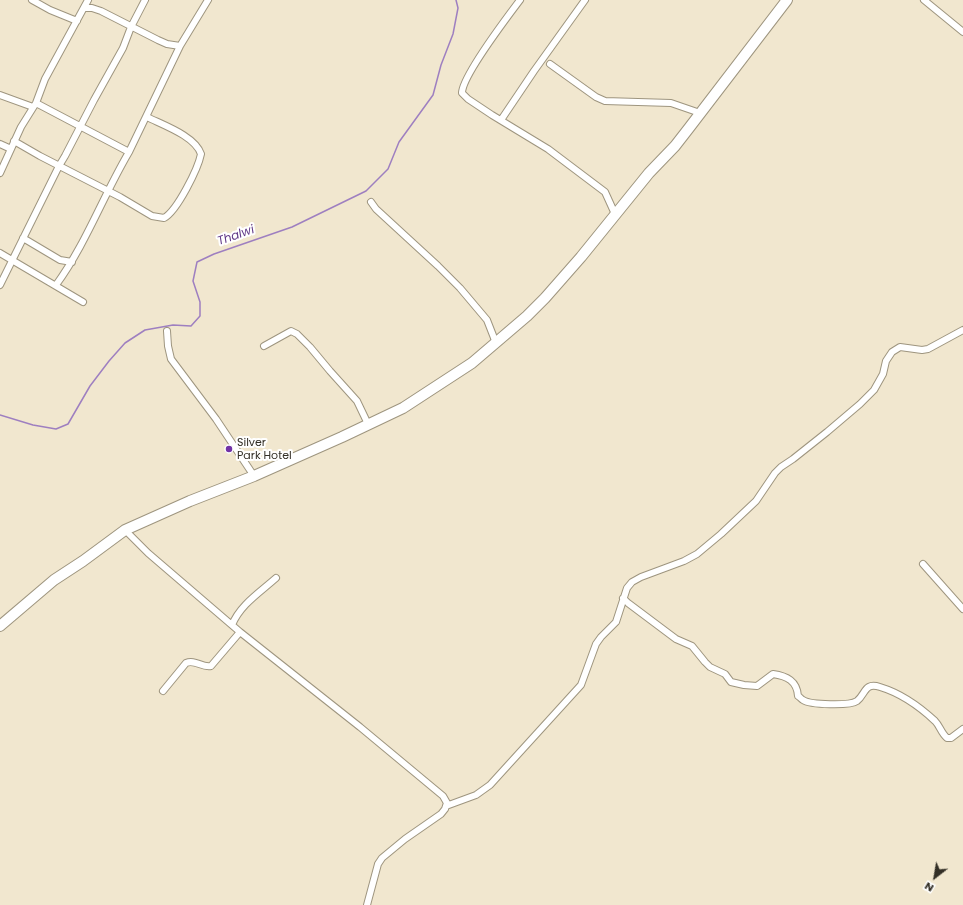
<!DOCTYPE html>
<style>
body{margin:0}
#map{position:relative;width:963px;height:905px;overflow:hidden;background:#f1e7cf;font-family:Poppins,sans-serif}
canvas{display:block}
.north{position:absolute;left:915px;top:857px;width:40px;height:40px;-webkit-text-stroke:3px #fff;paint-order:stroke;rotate:211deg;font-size:11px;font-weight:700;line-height:16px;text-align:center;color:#332f26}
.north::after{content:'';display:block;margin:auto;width:14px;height:18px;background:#332f26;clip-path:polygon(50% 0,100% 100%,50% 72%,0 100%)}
</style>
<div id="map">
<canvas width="963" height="905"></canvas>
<div class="north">N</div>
</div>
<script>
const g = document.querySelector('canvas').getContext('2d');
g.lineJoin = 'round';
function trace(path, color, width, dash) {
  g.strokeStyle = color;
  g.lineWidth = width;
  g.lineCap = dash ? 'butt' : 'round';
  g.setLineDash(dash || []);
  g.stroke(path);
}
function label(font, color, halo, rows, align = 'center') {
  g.font = font + ' Poppins,sans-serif';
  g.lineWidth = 4;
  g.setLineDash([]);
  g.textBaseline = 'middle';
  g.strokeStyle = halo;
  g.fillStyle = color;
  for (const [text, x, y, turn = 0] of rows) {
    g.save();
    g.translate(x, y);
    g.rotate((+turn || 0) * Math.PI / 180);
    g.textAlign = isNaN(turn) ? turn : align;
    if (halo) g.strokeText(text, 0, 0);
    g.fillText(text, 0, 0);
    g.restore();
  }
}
trace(new Path2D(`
 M0 415 33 425 56 429 68 424 90 386 109 361 125 343 145 330 173 325 191 326 200 316V302L193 281 197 262 214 254 292 227 366 191 388 169 399 142 433 95 441 65 453 34 458 8 456 0`), '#9e7fc0', 1.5);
const minor = new Path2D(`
 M32 0 50 10 77 21
 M520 0C508 16 462 76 462 93L468 99 492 115 548 149 605 192 615 214
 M924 0 963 32
 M84 8H92L101 11 158 40 167 44 180 46
 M550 64 596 97 605 101 671 103 700 113
 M0 95 33 107
 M36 103 129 152 180 46 208 0
 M501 120 534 71 585 0
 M14 141 40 156 120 197 152 216 164 218C177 211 198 169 201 154 195 136 163 125 147 117
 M0 144 11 149
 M0 173 21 127 36 103 45 79 88 0
 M371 202 376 209 438 266 460 288 487 320 496 343
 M23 238 60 260 72 262
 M0 253 83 302
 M0 285 59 166 65 156 94 100 123 48 131 27 145 0
 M56 285C86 244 103 196 129 152
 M167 331 168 346 171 359 216 419 254 476
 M264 346 291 331 297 334 310 347 330 371 357 401 368 424
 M125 530 148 553 240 632 360 727 443 796 447 803 445 809 441 814 405 839 382 858 378 864 367 905
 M923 564 963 609
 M623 598 628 603 676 639 692 646 705 662 710 667 725 674 731 682 744 685 757 686 773 674C787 676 797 681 798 696 800 697 801 699 803 700 810 705 850 706 857 701 866 694 864 682 880 687 900 693 920 707 935 721 940 726 941 733 947 738H951L963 729
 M232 625C240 605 259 593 276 578
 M163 691 186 663C195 659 202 668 211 666L240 632
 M446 806 476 795 490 785 581 685 596 644 601 637 616 622 627 588 632 582 641 577 684 561 697 554 721 534 756 501 775 473 781 467 793 459 827 432 860 404 874 390 883 374 886 361 892 352 900 347 922 350 928 349 963 330`);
const trunk = new Path2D(`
 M0 626 54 580 83 561 125 530 190 501 254 476 342 437 403 408 472 363 527 316 545 298 581 257 649 173 675 146 689 128 787 0`);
trace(minor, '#9e957f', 8);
trace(trunk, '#9e957f', 12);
trace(minor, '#fff', 6);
trace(trunk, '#fff', 10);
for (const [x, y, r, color] of [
 [229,449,4,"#7131a6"]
]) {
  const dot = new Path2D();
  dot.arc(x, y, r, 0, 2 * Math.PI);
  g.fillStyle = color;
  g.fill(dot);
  trace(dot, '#fff', 1.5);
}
label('11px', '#332f26', '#fff', [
 ["Silver",237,443],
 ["Park Hotel",237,456]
], 'left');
label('italic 12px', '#613888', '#fff', [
 ["Thalwi",236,236,-19]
]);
</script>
